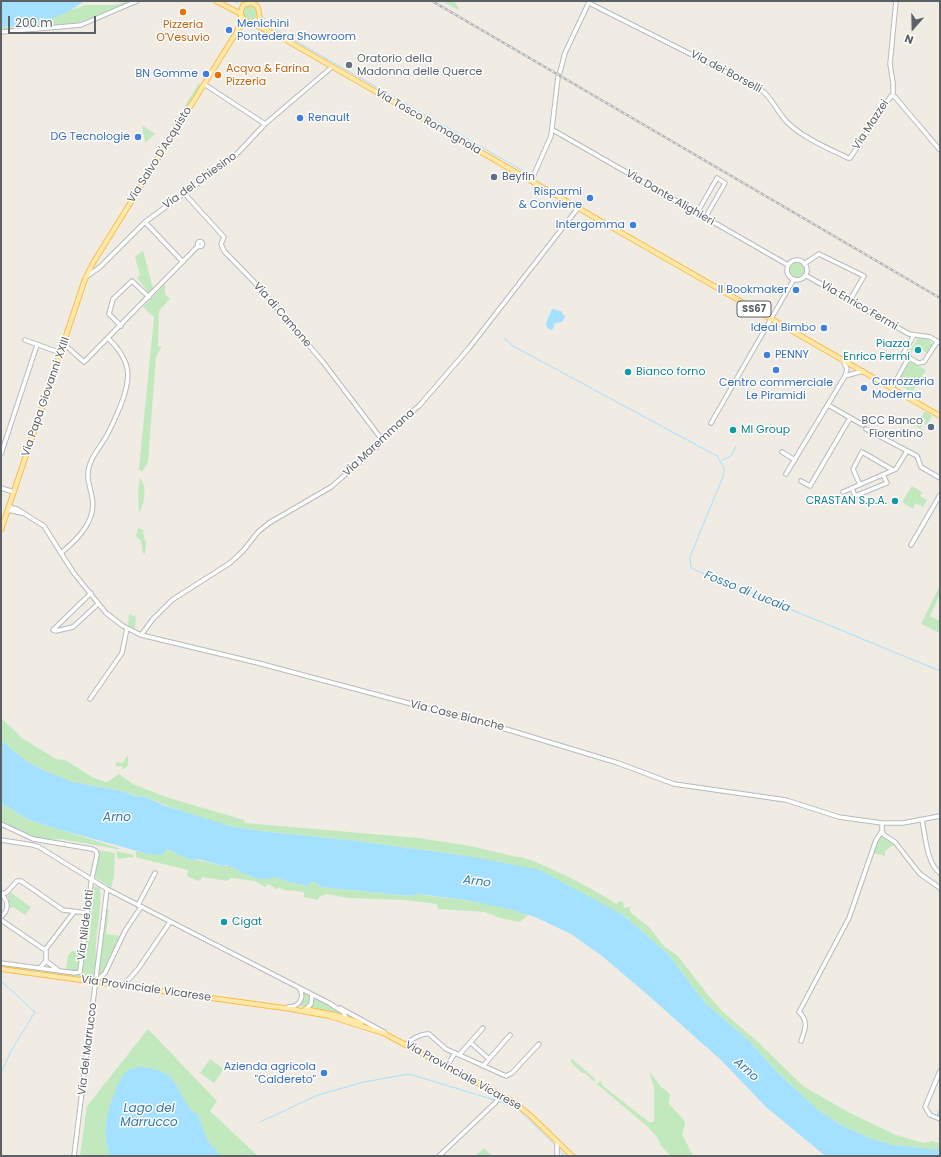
<!DOCTYPE html>
<style>
body{margin:0}
#map{position:relative;width:941px;height:1157px;overflow:hidden;background:#f0ece4;font-family:Poppins,sans-serif}
canvas{display:block}
.frame{position:absolute;inset:0;border:2px solid #5c6166;pointer-events:none}
.north{position:absolute;left:893px;top:8px;width:40px;height:40px;-webkit-text-stroke:3px #fff;paint-order:stroke;rotate:200deg;font-size:11px;font-weight:700;line-height:16px;text-align:center;color:#5c6166}
.north::after{content:'';display:block;margin:auto;width:14px;height:18px;background:#5c6166;clip-path:polygon(50% 0,100% 100%,50% 72%,0 100%)}
.scale{position:absolute;left:8px;top:16px;width:88px;height:18px;box-sizing:border-box;border:2px solid #5c6166;border-top:0;padding-left:5px;font-size:12px;line-height:14px;white-space:nowrap;color:#5c6166;-webkit-text-stroke:3px #fff;paint-order:stroke}
</style>
<div id="map">
<canvas width="941" height="1157"></canvas>
<div class="frame"></div>
<div class="north">N</div>
<div class="scale">200 m</div>
</div>
<script>
const g = document.querySelector('canvas').getContext('2d');
g.lineJoin = 'round';
function fill(path, color) {
  g.fillStyle = color;
  g.fill(path, 'evenodd');
}
function trace(path, color, width, dash) {
  g.strokeStyle = color;
  g.lineWidth = width;
  g.lineCap = dash ? 'butt' : 'round';
  g.setLineDash(dash || []);
  g.stroke(path);
}
function label(font, color, halo, rows, align = 'center') {
  g.font = font + ' Poppins,sans-serif';
  g.lineWidth = 3;
  g.setLineDash([]);
  g.textBaseline = 'middle';
  g.strokeStyle = halo;
  g.fillStyle = color;
  for (const [text, x, y, turn = 0] of rows) {
    g.save();
    g.translate(x, y);
    g.rotate((+turn || 0) * Math.PI / 180);
    g.textAlign = isNaN(turn) ? turn : align;
    if (halo) g.strokeText(text, 0, 0);
    g.fillText(text, 0, 0);
    g.restore();
  }
}
fill(new Path2D(`
 M128 1H133L78 23 1 30V27L33 23 86 5H115Z
 M442 1H454L459 9 458 10Z
 M242 12a8 8 0 1 1 16 0a8 8 0 1 1-16 0Z
 M199 83 200 86 170 135H167Z
 M142 125 155 134 145 143Z
 M143 250 153 289 149 293 137 278 140 275 135 257Z
 M789 270a8 8 0 1 1 16 0a8 8 0 1 1-16 0Z
 M165 284V294L170 299 159 311 158 347 162 346 156 357 148 462 142 472 139 469 140 458 154 317 143 307Z
 M918 338 929 340 933 344 927 353 916 346 910 355 908 353Z
 M910 361 926 370 912 392 897 384Z
 M925 411 932 416 927 425 924 423 926 420 923 418 920 423 922 425 921 428 924 430 923 431 916 426Z
 M140 478C148 487 144 504 139 514L138 490Z
 M912 486 922 492 920 496 927 500 923 507 915 503 913 509 902 502Z
 M138 528 144 530 143 533 146 543 145 554 143 553 141 541 136 536Z
 M940 585V594L930 616 940 621V633L921 624Z
 M129 614 136 617 135 630 128 626Z
 M1 718 22 738 56 759 65 760 94 778 107 782 119 774 133 784 166 797 244 820 245 823 419 838 470 846 517 857C526 854 606 895 616 904L620 901 623 902 624 908 630 907V912L649 927 664 946 678 956 708 995 723 1012 757 1041 803 1086 850 1113 896 1135 924 1143 933 1141 940 1144V1151L893 1145 872 1139 841 1125 818 1110 777 1072 748 1040 704 1002 668 954 623 915 468 856 349 840 261 831 230 826 194 816 143 796 137 797 122 791 73 782 45 771 26 761 1 740Z
 M128 755V765L126 768 122 769V766L116 767V762L122 763Z
 M1 803 29 820 122 849H116L61 839 44 840 33 837 1 822Z
 M879 837H885L895 844 885 851V856L873 853Z
 M165 849 193 859 223 866H232L235 869 275 877 289 882 309 885 312 881 322 887 330 888 411 896 418 894C442 899 510 902 528 915L520 922 500 918 485 912 438 909 437 904 404 900 349 898 326 894 319 897 318 900 304 897V893C297 889 288 893 280 888L276 889 269 884 265 887 255 881 231 878 228 881 201 877 202 879 198 881 187 876 188 870 138 858 136 857V852L133 851 162 855Z
 M99 850 115 853 114 877 111 888 95 877Z
 M116 851 134 855V857L118 859Z
 M96 886 100 888C102 906 97 925 96 944 95 954 97 969 93 977L87 978 1 967V964L76 975 81 973 83 969 86 941H89L93 896H92L93 887Z
 M10 892 31 907 25 915 13 907 9 908 8 896Z
 M106 907 109 911 106 934 120 936 104 972 100 975 98 974Z
 M72 951 81 952 79 967 77 971 66 969 68 955Z
 M304 993 311 996V1002L307 1007 299 1006 303 1000Z
 M315 998 338 1010 343 1015 311 1008Z
 M148 1029 217 1101 210 1111 257 1155 80 1156 87 1106Z
 M210 1059 224 1069 214 1083 200 1073Z
 M572 1059 594 1078 596 1082 592 1080 585 1073H582L570 1061Z
 M649 1071 662 1088 666 1090 670 1095 669 1104 684 1120 685 1124 682 1134 693 1156 670 1155 661 1146 657 1137 649 1128 597 1084 601 1081 602 1085 649 1122H654V1088Z
 M484 1148 492 1156H475Z`), '#c2e9be');
fill(new Path2D(`
 M1 1H84C78 5 72 10 65 13 46 22 22 26 1 27Z
 M552 309 561 311 565 317 562 322 555 323 553 329 551 330 547 328 546 323Z
 M1 740 26 761 45 771 73 782 122 791 137 797 143 796 166 806 230 826 261 831 349 840 468 856 540 870 623 915 668 954 704 1002 748 1040 777 1072 818 1110 841 1125 872 1139 893 1145 938 1150 940 1151V1156H826L823 1154 766 1107 722 1061 649 996 602 956 571 934 535 917 509 909 465 900 418 894 411 896 330 888 322 887 312 881 308 886 289 882 275 877C273 877 271 878 269 879 260 881 237 872 232 866L230 868 227 865 223 866 198 859 191 860 167 849 162 855 148 854 61 830 29 820 1 803Z
 M139 1067C181 1070 172 1087 194 1113H197L207 1140 221 1156H110C102 1133 106 1114 115 1092 117 1086 120 1078 125 1073 129 1069 134 1068 139 1067Z`), '#a4e0ff');
trace(new Path2D(`
 M233 1 238 3
 M263 17 280 32 527 173
 M504 338 513 346 717 456 724 468V474L690 557 691 567 695 570 940 671
 M721 461 731 456 736 446
 M1 981 35 1012 11 1051 1 1073
 M498 1101 518 1109 556 1146
 M260 1122 318 1095 364 1082 409 1074 495 1100
 M558 1149 565 1156`), '#a4e0ff', 1);
trace(new Path2D(`
 M938 1115 940 1111`), '#a4e0ff', 3);
const minor = new Path2D(`
 M589 3 760 89C772 97 777 112 787 122 803 138 828 148 848 158H850L891 96 895 97 940 150
 M1 32 81 25 137 1
 M560 72 565 53 589 2
 M204 84 265 124
 M893 96V83L890 64 896 1
 M553 130 788 265
 M531 181 551 136 558 77
 M184 193 224 237 221 244 224 251 259 287 323 362 383 441
 M697 213 717 178 725 183 705 218
 M145 222 183 262
 M197.5 244a2.5 2.5 0 1 1 5 0a2.5 2.5 0 1 1-5 0Z
 M787 270a10 10 0 1 1 20 0a10 10 0 1 1-20 0Z
 M804 264 819 254 864 276 850 300
 M805 275 909 334 930 337 940 343
 M86 277 100 267 145 222 234 157 265 124 332 67
 M121 326 109 314 113 299 132 281 149 297
 M914 335 903 354 918 363 924 362 937 342
 M25 340 61 353
 M64 344 84 362 198 246
 M845 376 863 371
 M892 388 909 357
 M828 405 863 425
 M711 423 794 279
 M866 429 917 456 921 467 940 478
 M782 452 795 460
 M1 454 37 345
 M786 474 845 376 847 369 843 360
 M801 481 810 486 850 418
 M860 485 853 469 862 452 893 470
 M1 488 14 492
 M852 488 855 496 887 483 883 475
 M843 492 896 469 907 451
 M9 507 17 509 44 526 73 572 106 613 123 626 141 635 258 663 509 730 618 763 674 784 786 800 839 817 882 823H903L940 816
 M8 510 21 513
 M911 545 940 495
 M61 553C78 539 97 520 92 497 90 486 86 478 89 467 92 455 101 446 107 435 112 426 116 416 120 407 132 377 132 362 108 338
 M91 593 53 630 56 631 73 627 98 604
 M141 635 153 619 172 600 230 563 243 551 258 532 269 523 331 487 376 448 404 418 419 406 469 348 578 208
 M90 699 122 653 127 628
 M922 820C925 834 927 865 940 873
 M882 823V831L884 835 895 842 920 874 940 888
 M1 824 33 839 92 849 96 851 97 855 91 883 80 972 75 973 1 963
 M1 840 33 845 39 847 107 889 329 1003 343 1012 347 1019
 M1 893H6L17 881H21L63 910 88 913
 M1 894C9 901 9 910 1 917
 M138 905 155 873
 M1 920 45 950 74 912
 M46 950V961
 M40 968 46 961 58 970
 M96 981 105 973 125 931 141 907
 M123 986 138 969 170 922
 M288 1007C298 1007 305 999 300 989
 M340 1008 384 1032
 M305 1010 311 1004 312 995
 M801 1041C805 1030 809 1021 799 1012L849 918 876 840 882 831
 M471 1043 489 1059
 M407 1044C411 1039 423 1033 429 1034L446 1049 506 1076 512 1073 539 1044
 M459 1055 483 1028
 M447 1066 455 1053
 M483 1066 510 1035
 M940 1071 925 1107 930 1115 940 1119
 M557 1141V1156
 M74 1156 107 889
 M439 1156 495 1103 501 1095`);
const major = new Path2D(`
 M216 1 241 14
 M241 15 244 20 279 36 940 416
 M240 27 246 25 253 24
 M1 530 85 279 93 263 236 33 240 24 241 11 243 5 251 3C261 5 258 12 260 20L269 29
 M1 969 291 1009 329 1016 386 1034
 M305 1009 335 1015 361 1023
 M385 1034 512 1101 531 1116 572 1156`);
trace(minor, '#b6babf', 5.5);
trace(major, '#fdbb4f', 6);
trace(minor, '#fff', 3.5);
trace(major, '#ffe9a9', 4);
const rail = new Path2D(`
 M432 1 940 298`);
trace(rail, '#b5b6b7', 2.5);
trace(rail, '#fff', 1, [3]);
for (const [x, y, r, color] of [
 [183,12,4,"#e8710a"],
 [229,30,4,"#3f7fe0"],
 [349,65,4,"#6b7280"],
 [206,74,4,"#3f7fe0"],
 [218,75,4,"#e8710a"],
 [300,118,4,"#3f7fe0"],
 [138,137,4,"#3f7fe0"],
 [494,177,4,"#5c6f8a"],
 [590,198,4,"#3f7fe0"],
 [633,225,4,"#3f7fe0"],
 [796,290,4,"#3f7fe0"],
 [824,328,4,"#3f7fe0"],
 [918,350,4,"#0f9aa8"],
 [767,355,4,"#3f7fe0"],
 [776,370,4,"#3f7fe0"],
 [628,372,4,"#0f9aa8"],
 [864,388,4,"#3f7fe0"],
 [931,427,4,"#5c6f8a"],
 [733,430,4,"#0f9aa8"],
 [895,501,4,"#0f9aa8"],
 [224,922,4,"#0f9aa8"],
 [324,1073,4,"#3f7fe0"]
]) {
  const dot = new Path2D();
  dot.arc(x, y, r, 0, 2 * Math.PI);
  g.fillStyle = color;
  g.fill(dot);
  trace(dot, '#fff', 1.5);
}
for (const [x, y, w] of [
 [754,309,34]
]) {
  const box = new Path2D();
  box.roundRect(x - w / 2, y - 8, w, 16, 3);
  g.fillStyle = '#fff';
  g.fill(box);
  trace(box, '#5c6166', 1);
}
label('bold 10px', '#5c6166', null, [
 ["SS67",754,309]
]);
label('11px', '#366cbe', '#fff', [
 ["Menichini",237,24,"left"],
 ["Pontedera Showroom",237,37,"left"],
 ["BN Gomme",198,74],
 ["Renault",308,118,"left"],
 ["DG Tecnologie",130,137],
 ["Risparmi",582,192],
 ["& Conviene",582,205],
 ["Intergomma",625,225],
 ["Il Bookmaker",788,290],
 ["Ideal Bimbo",816,328],
 ["PENNY",775,355,"left"],
 ["Carrozzeria",872,382,"left"],
 ["Moderna",872,395,"left"],
 ["Centro commerciale",776,383,"center"],
 ["Le Piramidi",776,396,"center"],
 ["Azienda agricola",316,1067],
 ["\"Caldereto\"",316,1080]
], 'right');
label('11px', '#c56008', '#fff', [
 ["Pizzeria",183,25],
 ["O'Vesuvio",183,38],
 ["Acqva & Farina",226,69,"left"],
 ["Pizzeria",226,82,"left"]
]);
label('11px', '#5b616d', '#fff', [
 ["Oratorio della",357,59],
 ["Madonna delle Querce",357,72]
], 'left');
label('11px', '#5c6166', '#fff', [
 ["Via dei Borselli",726,72,28],
 ["Via Tosco Romagnola",428,122,30],
 ["Via Mazzei",871,125,-57],
 ["Via Salvo D'Acquisto",160,155,-58],
 ["Via del Chiesino",200,181,-36],
 ["Via Dante Alighieri",670,198,30],
 ["Via Enrico Fermi",859,306,30],
 ["Via di Camone",282,315,49],
 ["Via Papa Giovanni XXIII",46,397,-71],
 ["Via Maremmana",379,443,-43],
 ["Via Case Bianche",457,716,14],
 ["Via Nilde Iotti",86,925,-83],
 ["Via Provinciale Vicarese",146,989,8],
 ["Via del Marrucco",88,1049,-83],
 ["Via Provinciale Vicarese",463,1076,29]
]);
label('11px', '#4e5e75', '#fff', [
 ["Beyfin",502,177],
 ["BCC Banco",923,421,"right"],
 ["Fiorentino",923,434,"right"]
], 'left');
label('11px', '#0d838f', '#fff', [
 ["Piazza",910,344,"right"],
 ["Enrico Fermi",910,357,"right"],
 ["Bianco forno",636,372],
 ["Ml Group",741,430],
 ["CRASTAN S.p.A.",887,501,"right"],
 ["Cigat",232,922]
], 'left');
label('italic 12px', '#3377a7', '#fff', [
 ["Fosso di Lucaia",747,592,22],
 ["Arno",117,818],
 ["Arno",477,882,8],
 ["Arno",746,1070,42],
 ["Lago del",149,1109],
 ["Marrucco",149,1123]
]);
</script>
